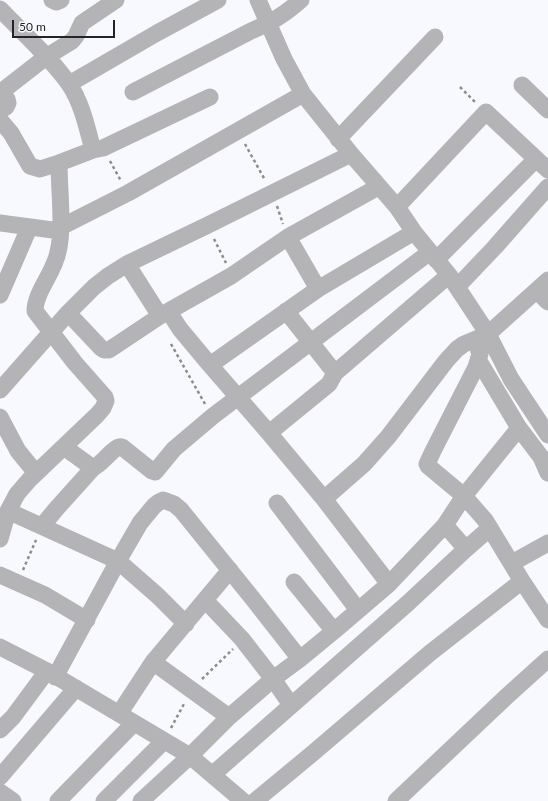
<!DOCTYPE html>
<style>
body{margin:0}
#map{position:relative;width:548px;height:801px;overflow:hidden;background:#f8f9fe;font-family:Lato,sans-serif}
canvas{display:block}
.scale{position:absolute;left:12px;top:20px;width:103px;height:18px;box-sizing:border-box;border:2px solid #232425;border-top:0;padding-left:5px;font-size:12px;line-height:14px;white-space:nowrap;color:#232425;-webkit-text-stroke:3px #f8f9fe;paint-order:stroke}
</style>
<div id="map">
<canvas width="548" height="801"></canvas>
<div class="scale">50 m</div>
</div>
<script>
const g = document.querySelector('canvas').getContext('2d');
g.lineJoin = 'round';
function trace(path, color, width, dash) {
  g.strokeStyle = color;
  g.lineWidth = width;
  g.lineCap = dash ? 'butt' : 'round';
  g.setLineDash(dash || []);
  g.stroke(path);
}
trace(new Path2D(`
 M460 87 475 102
 M245 144 265 180
 M110 161 121 181
 M277 206 283 224
 M214 239 226 263
 M171 344 205 404
 M23 570 36 540
 M202 679 233 649
 M171 728 185 702`), '#8b8c8f', 2.5, [3, 3]);
trace(new Path2D(`
 M52 0 56 2 61 0
 M258 0 284 59 303 94 351 154 397 207 414 232 449 275 488 334 511 379 548 435
 M0 9C22 32 51 58 69 84 82 103 87 128 93 150
 M69 84 157 33 218 0
 M522 85 548 110
 M0 91 7 99 8 103 6 107 0 111
 M1 92 46 57 72 41 76 36 82 23 116 0
 M133 92 251 31C272 22 284 15 301 0
 M0 120 11 133 30 166 40 169 59 163C59 189 64 228 58 252 54 273 35 292 35 311L75 363 105 397 106 401 103 408 97 415 30 479 17 494 8 511 0 539
 M338 139 435 37
 M59 163 93 150 103 148 210 97
 M397 207 486 112 548 170
 M0 223 60 231
 M61 227 128 193 303 94
 M288 237 318 289
 M436 260 535 160
 M127 264 160 316
 M457 287 495 247 548 187
 M537 291 548 302
 M0 295 29 228
 M286 311 335 373
 M169 312 180 329 210 365
 M68 313 101 348 104 350H109L160 316 231 276 288 237 378 187
 M475 340 480 354 476 367 433 451 427 464 428 466 464 496 485 520 522 581 548 620
 M479 361 519 428 541 457 548 473
 M0 390 68 313 94 287 108 276 127 264 208 225 351 154
 M0 417 18 451 36 473
 M269 433 329 384 335 373 449 275
 M64 447 93 468
 M324 499 364 464 388 437 446 361 457 349 464 344 488 334 548 280
 M277 503 358 610
 M8 511 118 561 158 596 186 624
 M42 526 57 508 93 468C103 464 114 445 122 447L152 471 155 472 174 449 213 416 430 252
 M466 549 490 528
 M512 563 548 543
 M0 575 45 595 87 620
 M389 584 324 499 269 433 210 365 318 289 414 232
 M205 600 242 639 273 679 291 705
 M334 631 389 584 445 525 464 496 519 428
 M0 647 47 671 190 756 243 801
 M153 662 229 717
 M55 677 118 561 140 523 154 506 159 502 163 500 174 504 181 510 253 599 300 659
 M119 714 153 662 230 570
 M0 730 13 717 47 671
 M212 775 408 603 466 549 445 525
 M0 777 76 688
 M0 792 13 801
 M58 801 134 723
 M104 801 164 741
 M141 801 190 756 229 717 273 679 300 659 334 631 294 582
 M255 801 313 753 430 653 522 581
 M396 801 506 697 548 659`), '#b4b4b6', 17);
</script>
